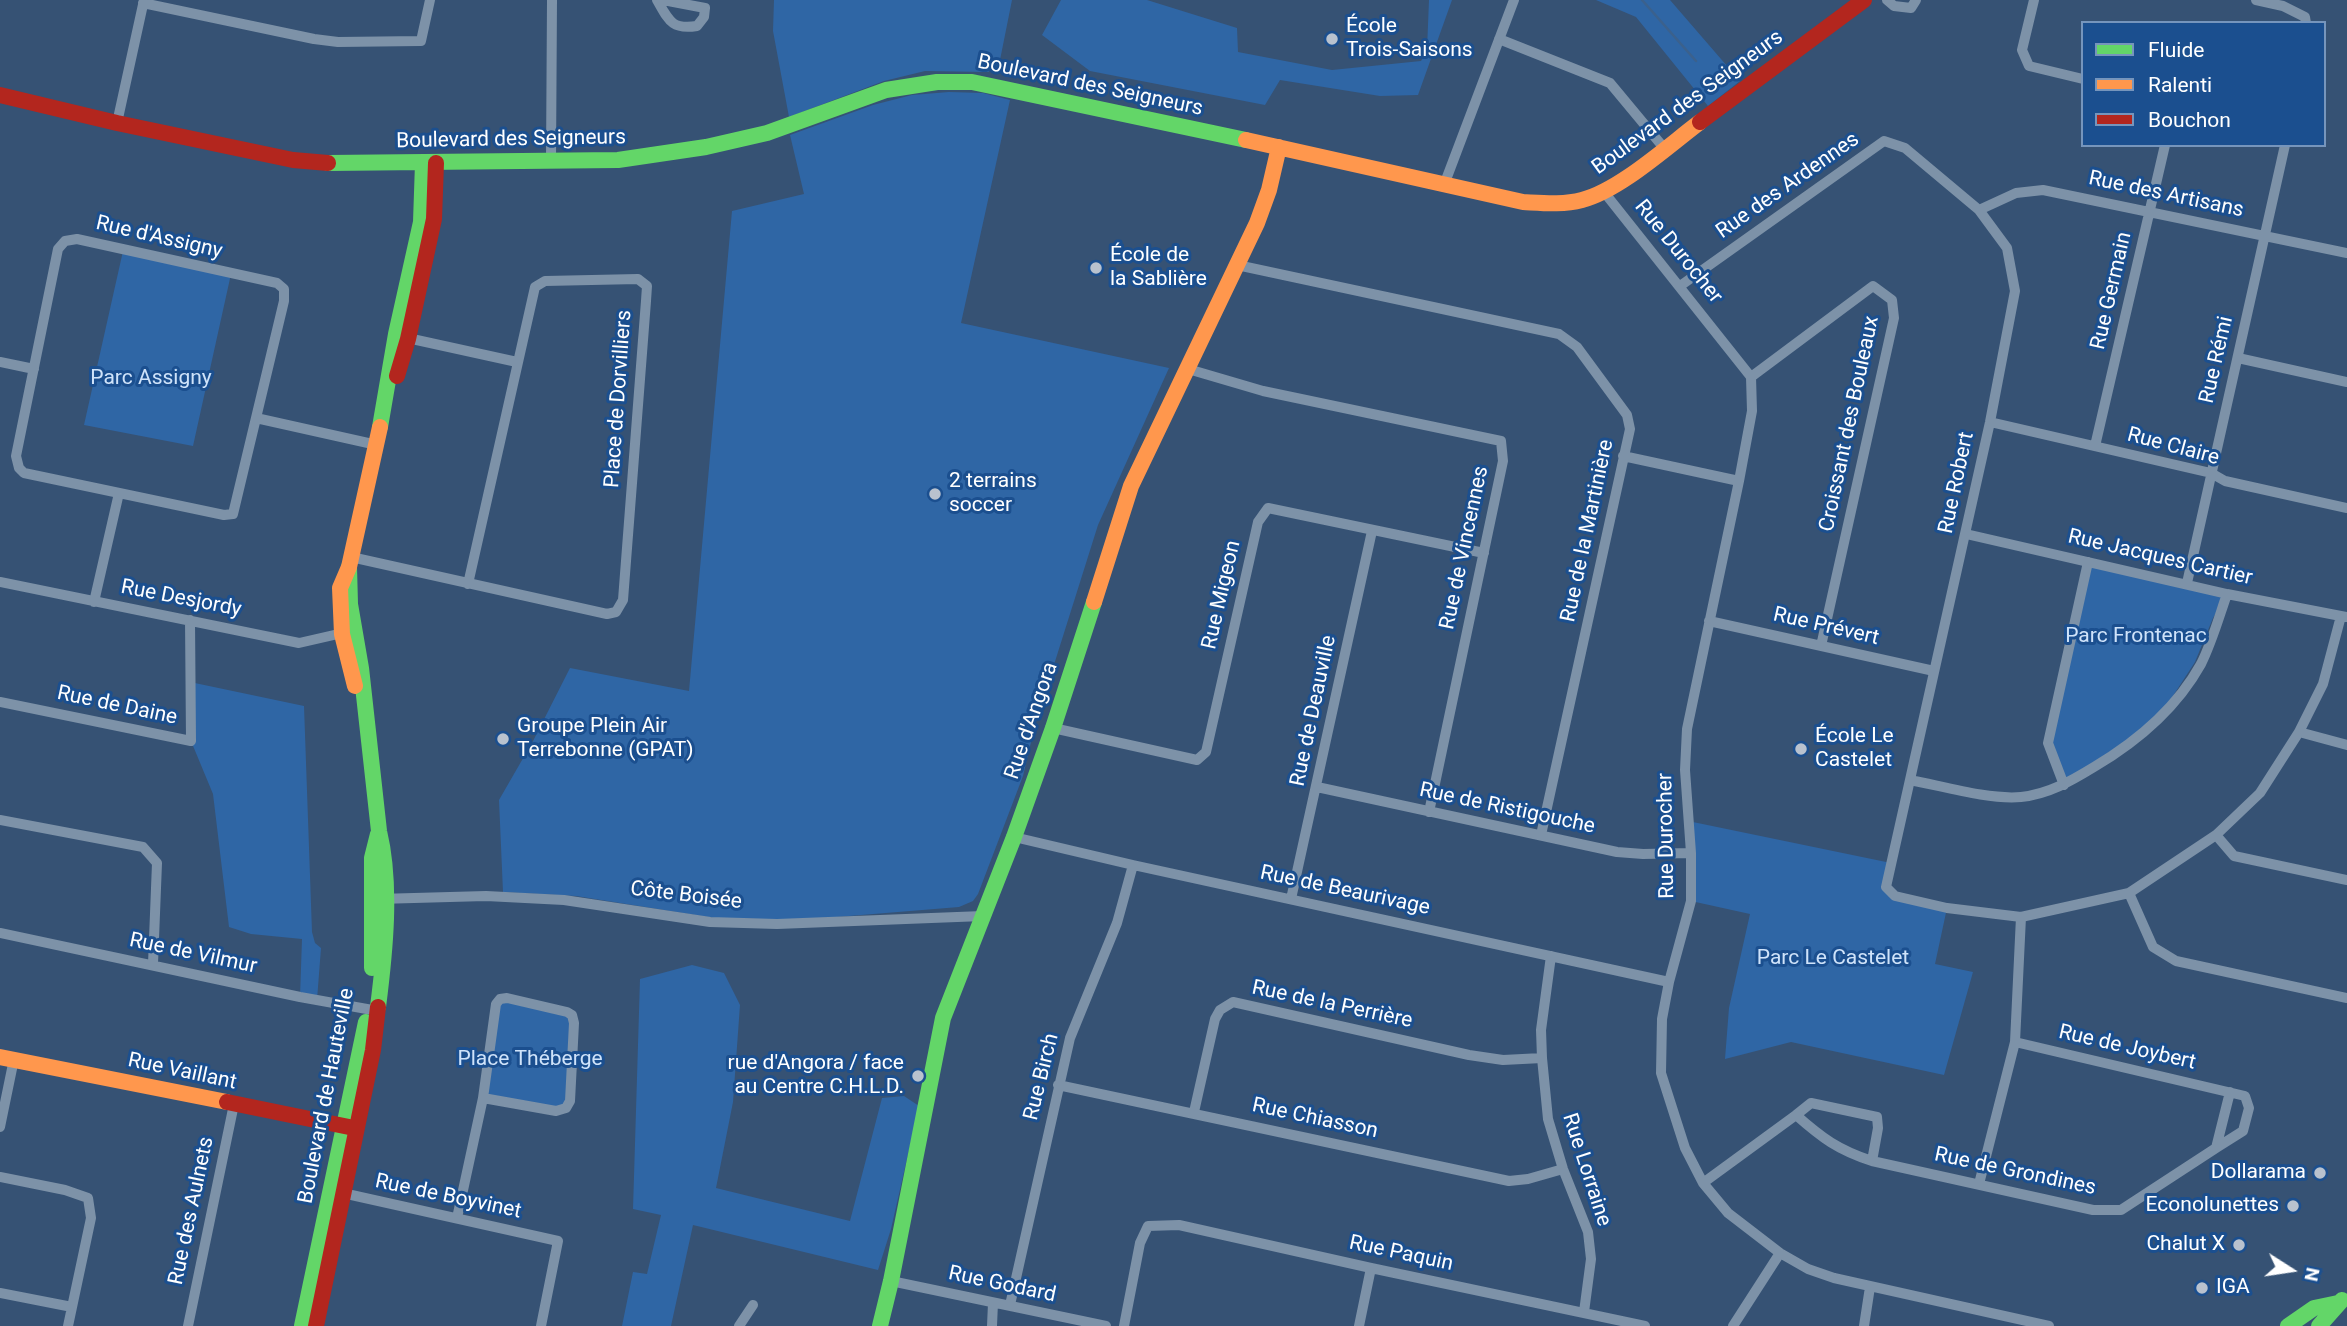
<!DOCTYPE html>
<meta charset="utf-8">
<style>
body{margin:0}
#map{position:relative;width:2347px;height:1326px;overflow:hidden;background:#365274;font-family:Roboto,sans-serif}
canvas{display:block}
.legend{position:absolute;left:2081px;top:21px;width:245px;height:126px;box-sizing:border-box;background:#1b4f8f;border:2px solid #7695bc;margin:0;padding:9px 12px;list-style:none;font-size:21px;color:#fff}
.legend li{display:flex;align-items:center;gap:14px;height:35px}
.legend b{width:35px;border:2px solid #7695bc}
.north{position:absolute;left:2256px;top:1235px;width:70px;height:70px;-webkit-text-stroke:5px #1b4f8f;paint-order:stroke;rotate:102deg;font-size:19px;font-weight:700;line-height:28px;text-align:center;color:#fff}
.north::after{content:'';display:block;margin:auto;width:24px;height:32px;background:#fff;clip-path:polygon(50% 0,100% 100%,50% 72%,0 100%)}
</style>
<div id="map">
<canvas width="2347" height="1326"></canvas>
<ul class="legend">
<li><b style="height:9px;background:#63d668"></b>Fluide</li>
<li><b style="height:9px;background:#ff974d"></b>Ralenti</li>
<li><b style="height:9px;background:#b3261e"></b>Bouchon</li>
</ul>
<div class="north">N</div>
</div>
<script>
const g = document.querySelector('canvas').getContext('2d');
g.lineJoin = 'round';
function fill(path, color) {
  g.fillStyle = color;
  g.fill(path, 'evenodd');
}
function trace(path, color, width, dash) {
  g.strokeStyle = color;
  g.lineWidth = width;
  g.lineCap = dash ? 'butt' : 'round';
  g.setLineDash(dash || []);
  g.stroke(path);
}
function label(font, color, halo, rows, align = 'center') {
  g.font = font + ' Roboto,sans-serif';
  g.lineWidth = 6;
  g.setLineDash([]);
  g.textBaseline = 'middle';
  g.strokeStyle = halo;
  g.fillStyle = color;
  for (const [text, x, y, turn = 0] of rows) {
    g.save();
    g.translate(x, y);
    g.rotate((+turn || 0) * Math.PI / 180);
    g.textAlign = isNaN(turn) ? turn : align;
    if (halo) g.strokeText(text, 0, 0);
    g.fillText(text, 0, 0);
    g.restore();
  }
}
fill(new Path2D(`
 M774 0H1012L999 65 988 72 925 71 884 81 789 117 773 31Z
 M1061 0H1147L1237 28 1238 52 1332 70 1421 61 1427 50 1429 0H1452L1418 95 1380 96 1280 80 1265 105 1090 71 1042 35Z
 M1596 0H1670L1740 81 1708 106 1636 17Z
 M949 92 983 93 1010 100 961 323 1169 368 1098 525 1035 725 1023 776 978 894 973 901 959 907 800 920 714 918 576 896 503 892 499 800 533 741 570 668 689 691 732 211 804 194 790 135 873 105 912 95Z
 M123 251 231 274 193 446 84 425Z
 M2088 562 2227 594 2213 618 2195 662 2169 702 2143 730 2065 781 2048 743Z
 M190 682 304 706 312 932 315 943 321 948 317 1000 300 997 302 939 251 934 229 927 213 794 191 741Z
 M1688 821 1891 863 1886 887 1895 896 1947 908 1935 964 1973 972 1944 1075 1791 1042 1725 1059 1729 1008 1750 914 1691 901Z
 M692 965 724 973 740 1005 733 1102 716 1188 850 1221 882 1098 904 1096 919 1106 891 1229 878 1270 693 1225 671 1326H622L633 1272 647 1274 661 1215 633 1209 640 979Z
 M500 999 572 1015 566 1108 483 1098Z`), '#2f66a5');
trace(new Path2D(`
 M1642 0 1696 61`), '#3b618d', 2.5);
trace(new Path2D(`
 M657 0C669 21 672 30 697 26L704 17 705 8 663 0
 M1887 0 1894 6 1911 8 1916 0
 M2034 0 2022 50 2029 66 2083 79
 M2256 0 2283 6 2305 17 2306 23
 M143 3 314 39 338 42 421 41 430 0
 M1499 39 1610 83 1664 148
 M117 123 144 0
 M551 161 552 0
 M1444 185 1514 0
 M1604 192 1751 377 1752 411 1739 481 1687 729 1685 770 1691 853V901L1669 982 1662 1019 1661 1073 1685 1148 1703 1183 1728 1213 1780 1253 1808 1269 1834 1278 2049 1326
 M1979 210 2016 193 2043 190 2347 253
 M77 239 277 283 284 289V301L233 514 224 515 24 473 19 468 16 456 58 249 65 241Z
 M1237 265 1559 334 1577 347 1627 415 1630 429 1541 835
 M1680 286 1884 141 1905 148 1979 210 2007 248 2015 291 1990 422 1886 887 1895 896 1947 908 2021 917 2129 893 2216 835 2260 793 2299 732 2323 684 2341 616
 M403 337 517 362
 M2238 358 2347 382
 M0 362 34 369
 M1188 369 1263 391 1501 441 1503 461 1429 812
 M1751 377 1873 286 1892 300 1894 318 1821 646
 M256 418 377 445
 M1990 422 2211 473 2225 481 2347 508
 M2095 446 2165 145
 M1623 456 1739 481
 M1966 534 2227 594 2346 617
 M351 557 607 614 616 612 623 600 646 301 647 286 638 279 545 281 535 287 468 584
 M0 582 299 643 347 632
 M2187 583 2285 145
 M94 602 119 493
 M1709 621 1934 671
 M0 702 191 741 190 620
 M1053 728 1197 760 1206 752 1258 522 1268 508 1484 553
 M2299 732 2347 745
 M1910 780C1942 786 1989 800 2021 797 2049 794 2071 781 2094 767 2138 741 2176 709 2201 664 2212 642 2219 617 2227 594
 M2064 785 2048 743 2088 562
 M1317 787 1617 852 1643 854 1691 853
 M0 820 143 847 157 863 153 964
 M2216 835 2234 856 2347 880
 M1014 837 1133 865 1669 982
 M2129 893 2153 947 2176 961 2347 998
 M378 899 486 896 564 900 710 922 777 924 983 916
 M1291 899 1372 531
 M0 933 300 997 378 1011
 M1551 956 1541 1030 1542 1058 1548 1119 1563 1169 1588 1232 1591 1259 1584 1312
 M2015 1042 2245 1096 2249 1108 2243 1131 2216 1148
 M1058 1085 1509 1181 1528 1179 1563 1169
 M1194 1112 1215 1019 1220 1010 1233 1002 1469 1055 1503 1060 1542 1058
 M1796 1115 1811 1103 1877 1117 1878 1128 1872 1161
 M0 1127 14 1059
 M0 1177 65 1190 88 1198 91 1218 68 1326
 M1703 1183 1796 1115C1822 1138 1838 1150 1872 1161L2093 1210H2121L2216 1148 2230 1092
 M1979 1184 2015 1042 2021 917
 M338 1192 558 1241 541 1326
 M457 1218 483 1098 496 1004 500 999 507 998 567 1012 572 1015 574 1023 570 1101 566 1108 556 1111 483 1098
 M891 1281 1106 1326
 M0 1293 72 1307
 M1010 1305 1070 1038 1117 923 1133 865
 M188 1326 234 1104
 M739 1326 753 1305
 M992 1326 993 1303
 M1124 1326 1140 1243 1148 1226 1179 1225 1371 1268 1645 1326
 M1359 1326 1371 1268
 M1733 1326 1780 1253
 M1864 1326 1870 1287`), '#7d92a8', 10);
trace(new Path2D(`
 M328 163 618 160 706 147 767 133 886 90 937 82H972L1246 140
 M380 427 396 334 421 222 423 163
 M349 567 350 604 361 668 379 831C392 885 385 952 378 1007
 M372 968V858L378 834
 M302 1326 366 1022
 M880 1326 891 1281 943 1018 1014 837 1053 728 1094 602
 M2288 1326 2314 1308 2338 1303
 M2319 1326 2342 1300`), '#63d668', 16);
trace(new Path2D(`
 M1246 140 1523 202C1543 203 1563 205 1582 200 1620 190 1668 146 1700 122
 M1094 602 1131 486 1257 223 1269 190 1279 147
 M355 686 342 634 340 588 349 567 380 427
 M0 1057 227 1102`), '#ff974d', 16);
trace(new Path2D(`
 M0 95 117 123 293 160 328 163
 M1700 122 1864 0
 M397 376 408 339 434 219 436 163
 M227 1102 354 1128
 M316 1326 373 1050 378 1007`), '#b3261e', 16);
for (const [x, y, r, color] of [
 [1332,39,7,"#b9c2ce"],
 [1096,268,7,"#b9c2ce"],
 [935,494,7,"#b9c2ce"],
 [503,739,7,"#b9c2ce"],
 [1801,749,7,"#b9c2ce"],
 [918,1076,7,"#b9c2ce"],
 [2320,1173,7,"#b9c2ce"],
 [2293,1206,7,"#b9c2ce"],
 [2239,1245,7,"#b9c2ce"],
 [2202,1288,7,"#b9c2ce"]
]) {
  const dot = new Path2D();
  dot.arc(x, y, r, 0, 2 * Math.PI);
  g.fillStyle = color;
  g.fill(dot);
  trace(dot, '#1b4f8f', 2.5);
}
label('21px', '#fff', '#1b4f8f', [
 ["École",1346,27],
 ["Trois-Saisons",1346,51],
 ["École de",1110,256],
 ["la Sablière",1110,280],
 ["2 terrains",949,482],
 ["soccer",949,506],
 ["Groupe Plein Air",517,727],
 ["Terrebonne (GPAT)",517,751],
 ["École Le",1815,737],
 ["Castelet",1815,761],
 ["rue d'Angora / face",904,1064,"right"],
 ["au Centre C.H.L.D.",904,1088,"right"],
 ["Dollarama",2306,1173,"right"],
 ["Econolunettes",2279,1206,"right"],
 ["Chalut X",2225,1245,"right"],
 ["IGA",2216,1288]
], 'left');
label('21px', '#fff', '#1b4f8f', [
 ["Boulevard des Seigneurs",1090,86,12],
 ["Boulevard des Seigneurs",1688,103,-36],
 ["Boulevard des Seigneurs",511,140,-1],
 ["Rue des Ardennes",1788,186,-35],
 ["Rue des Artisans",2166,195,12],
 ["Rue d'Assigny",159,238,13],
 ["Rue Durocher",1678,252,51],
 ["Rue Germain",2112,291,-77],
 ["Rue Rémi",2217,360,-77],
 ["Place de Dorvilliers",619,399,-86],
 ["Croissant des Bouleaux",1850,424,-78],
 ["Rue Claire",2173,447,15],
 ["Rue Robert",1957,483,-78],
 ["Rue de la Martinière",1588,531,-78],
 ["Rue de Vincennes",1465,548,-78],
 ["Rue Jacques Cartier",2160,558,13],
 ["Rue Migeon",1222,595,-77],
 ["Rue Desjordy",181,599,11],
 ["Rue Prévert",1826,627,13],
 ["Rue de Daine",117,706,12],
 ["Rue de Deauville",1314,711,-78],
 ["Rue d'Angora",1032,721,-71],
 ["Rue de Ristigouche",1507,809,12],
 ["Rue Durocher",1667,836,-91],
 ["Rue de Beaurivage",1345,891,12],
 ["Côte Boisée",686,896,7],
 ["Rue de Vilmur",193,954,12],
 ["Rue de la Perrière",1332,1005,12],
 ["Rue de Joybert",2127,1048,13],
 ["Rue Vaillant",182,1072,12],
 ["Rue Birch",1042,1077,-76],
 ["Boulevard de Hauteville",327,1096,-79],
 ["Rue Chiasson",1315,1119,12],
 ["Rue Lorraine",1586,1170,72],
 ["Rue de Grondines",2015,1172,12],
 ["Rue de Boyvinet",448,1197,12],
 ["Rue des Aulnets",192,1211,-78],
 ["Rue Paquin",1401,1254,12],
 ["Rue Godard",1002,1285,12]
]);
label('21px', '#cfe3fa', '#1b4f8f', [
 ["Parc Assigny",151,379],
 ["Parc Frontenac",2136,637],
 ["Parc Le Castelet",1833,959],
 ["Place Théberge",530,1060]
]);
</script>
